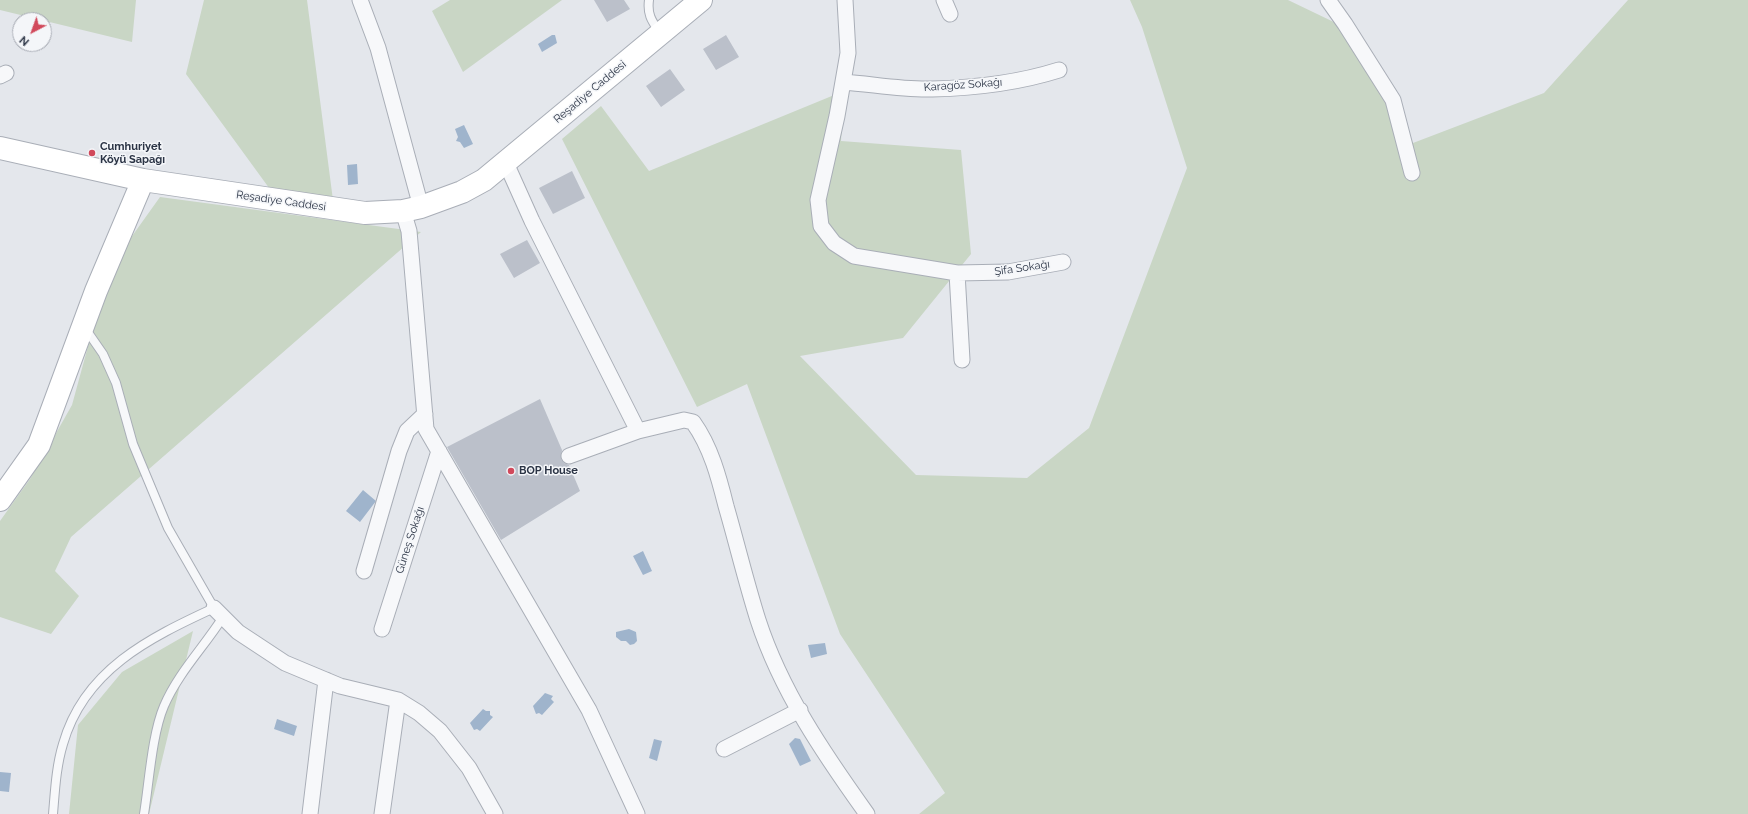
<!DOCTYPE html>
<meta charset="utf-8">
<style>
body{margin:0}
#map{position:relative;width:1748px;height:814px;overflow:hidden;background:#e4e7ec;font-family:Raleway,sans-serif}
canvas{display:block}
.north{position:absolute;left:12px;top:12px;width:40px;height:40px;box-sizing:border-box;background:#f4f6f9;border:1px solid #a4a8b1;border-radius:50%;rotate:221deg;font-size:11px;font-weight:700;line-height:16px;text-align:center;color:#2b3445}
.north::after{content:'';display:block;margin:auto;width:14px;height:18px;background:#d1495b;clip-path:polygon(50% 0,100% 100%,50% 72%,0 100%)}
</style>
<div id="map">
<canvas width="1748" height="814"></canvas>
<div class="north">N</div>
</div>
<script>
const g = document.querySelector('canvas').getContext('2d');
g.lineJoin = 'round';
function fill(path, color) {
  g.fillStyle = color;
  g.fill(path, 'evenodd');
}
function trace(path, color, width, dash) {
  g.strokeStyle = color;
  g.lineWidth = width;
  g.lineCap = dash ? 'butt' : 'round';
  g.setLineDash(dash || []);
  g.stroke(path);
}
function label(font, color, halo, rows, align = 'center') {
  g.font = font + ' Raleway,sans-serif';
  g.lineWidth = 3;
  g.setLineDash([]);
  g.textBaseline = 'middle';
  g.strokeStyle = halo;
  g.fillStyle = color;
  for (const [text, x, y, turn = 0] of rows) {
    g.save();
    g.translate(x, y);
    g.rotate((+turn || 0) * Math.PI / 180);
    g.textAlign = isNaN(turn) ? turn : align;
    if (halo) g.strokeText(text, 0, 0);
    g.fillText(text, 0, 0);
    g.restore();
  }
}
fill(new Path2D(`
 M0 0H136L132 42 0 10Z
 M204 0H307L334 208 272 192 186 74Z
 M450 0H562L463 72 432 11Z
 M1130 0H1288L1340 25 1413 143 1544 93 1628 0H1748V814H919L945 793 840 634 747 384 697 407 562 139 601 106 649 171 844 91 841 141 961 150 971 254 903 338 800 356 916 475 1027 478 1089 428 1187 168 1142 27Z
 M160 197 421 232 71 537 55 571 79 596 51 634 0 617V521L30 479 72 405 102 295 130 239Z
 M193 631 149 814H69L78 725 122 672Z`), '#c9d6c5');
fill(new Path2D(`
 M552 35H555L557 43 542 52 538 44Z
 M464 125 473 144 464 148 460 142 456 141 458 137 455 129Z
 M357 164 358 184 348 185 347 165Z
 M363 490 376 501 360 522 346 511Z
 M643 551 652 571 643 575 633 556Z
 M629 629 636 632 637 641 634 644 630 645 626 641H621L616 637V632Z
 M825 643 827 654 811 658 808 645Z
 M545 693 553 696 551 699 554 702 542 715 539 713 536 714 533 706Z
 M483 709 486 711H490V715L493 717 480 731 477 729 474 730 470 723Z
 M277 719 297 726 294 736 274 729Z
 M795 738 800 739 811 761 800 766 789 744Z
 M654 739 662 741 657 761 649 758Z
 M0 772 11 773 9 792 0 791Z`), '#9fb4cc');
fill(new Path2D(`
 M594 0H624L630 9 607 22Z
 M726 35 739 57 716 70 703 49Z
 M670 69 685 90 661 107 646 86Z
 M572 171 585 198 553 214 539 188Z
 M527 240 540 263 514 278 500 254Z
 M540 399 562 450 561 459 564 463 569 465 580 491 501 540 447 447Z`), '#bbc0ca');
const lane = new Path2D(`
 M649 0C647 15 652 21 660 33
 M53 814C55 791 56 767 63 744 84 670 149 638 214 608L168 528 133 444 116 383 103 354 85 328
 M144 814C149 783 152 734 164 706 178 673 204 647 223 617`);
const street = new Path2D(`
 M360 0 378 48 421 207
 M845 0 848 53 837 116 818 200 821 226 834 243 854 256 957 273 962 360
 M944 0 950 14
 M1328 0 1345 24 1393 100 1412 173
 M0 76 6 73
 M843 82C872 84 902 90 932 89 974 88 1018 83 1059 70
 M506 163 532 221 638 431 684 420 693 422C711 447 719 478 726 506 737 544 746 582 758 620 781 691 824 754 867 814
 M403 211 409 231 426 429 589 710 637 814
 M957 273 1008 272 1063 262
 M569 456 638 431
 M364 571 399 451 407 431 425 414
 M214 608 238 632 285 663 340 686 398 700 419 713 440 731 469 768 495 814
 M382 629 439 451
 M724 749 800 710
 M310 814 326 680
 M382 814 398 700`);
const secondary = new Path2D(`
 M0 148 143 180 365 213 403 211 421 207 462 192 484 180 701 0
 M0 500 39 445 96 291 143 180`);
trace(lane, '#a9aeb7', 10);
trace(street, '#a9aeb7', 17);
trace(secondary, '#a9aeb7', 24);
trace(lane, '#f7f8fa', 8);
trace(street, '#f7f8fa', 15);
trace(secondary, '#fff', 22);
for (const [x, y, r, color] of [
 [92,153,4,"#d1495b"],
 [511,471,4,"#d1495b"]
]) {
  const dot = new Path2D();
  dot.arc(x, y, r, 0, 2 * Math.PI);
  g.fillStyle = color;
  g.fill(dot);
  trace(dot, '#f4f6f9', 1.5);
}
label('11px', '#2b3445', '#f4f6f9', [
 ["Karagöz Sokağı",963,85,-4],
 ["Reşadiye Caddesi",590,92,-40],
 ["Reşadiye Caddesi",281,201,8],
 ["Şifa Sokağı",1022,268,-8],
 ["Güneş Sokağı",410,540,-72]
]);
label('bold 11px', '#2b3445', '#f4f6f9', [
 ["Cumhuriyet",100,147],
 ["Köyü Sapağı",100,160],
 ["BOP House",519,471]
], 'left');
</script>
